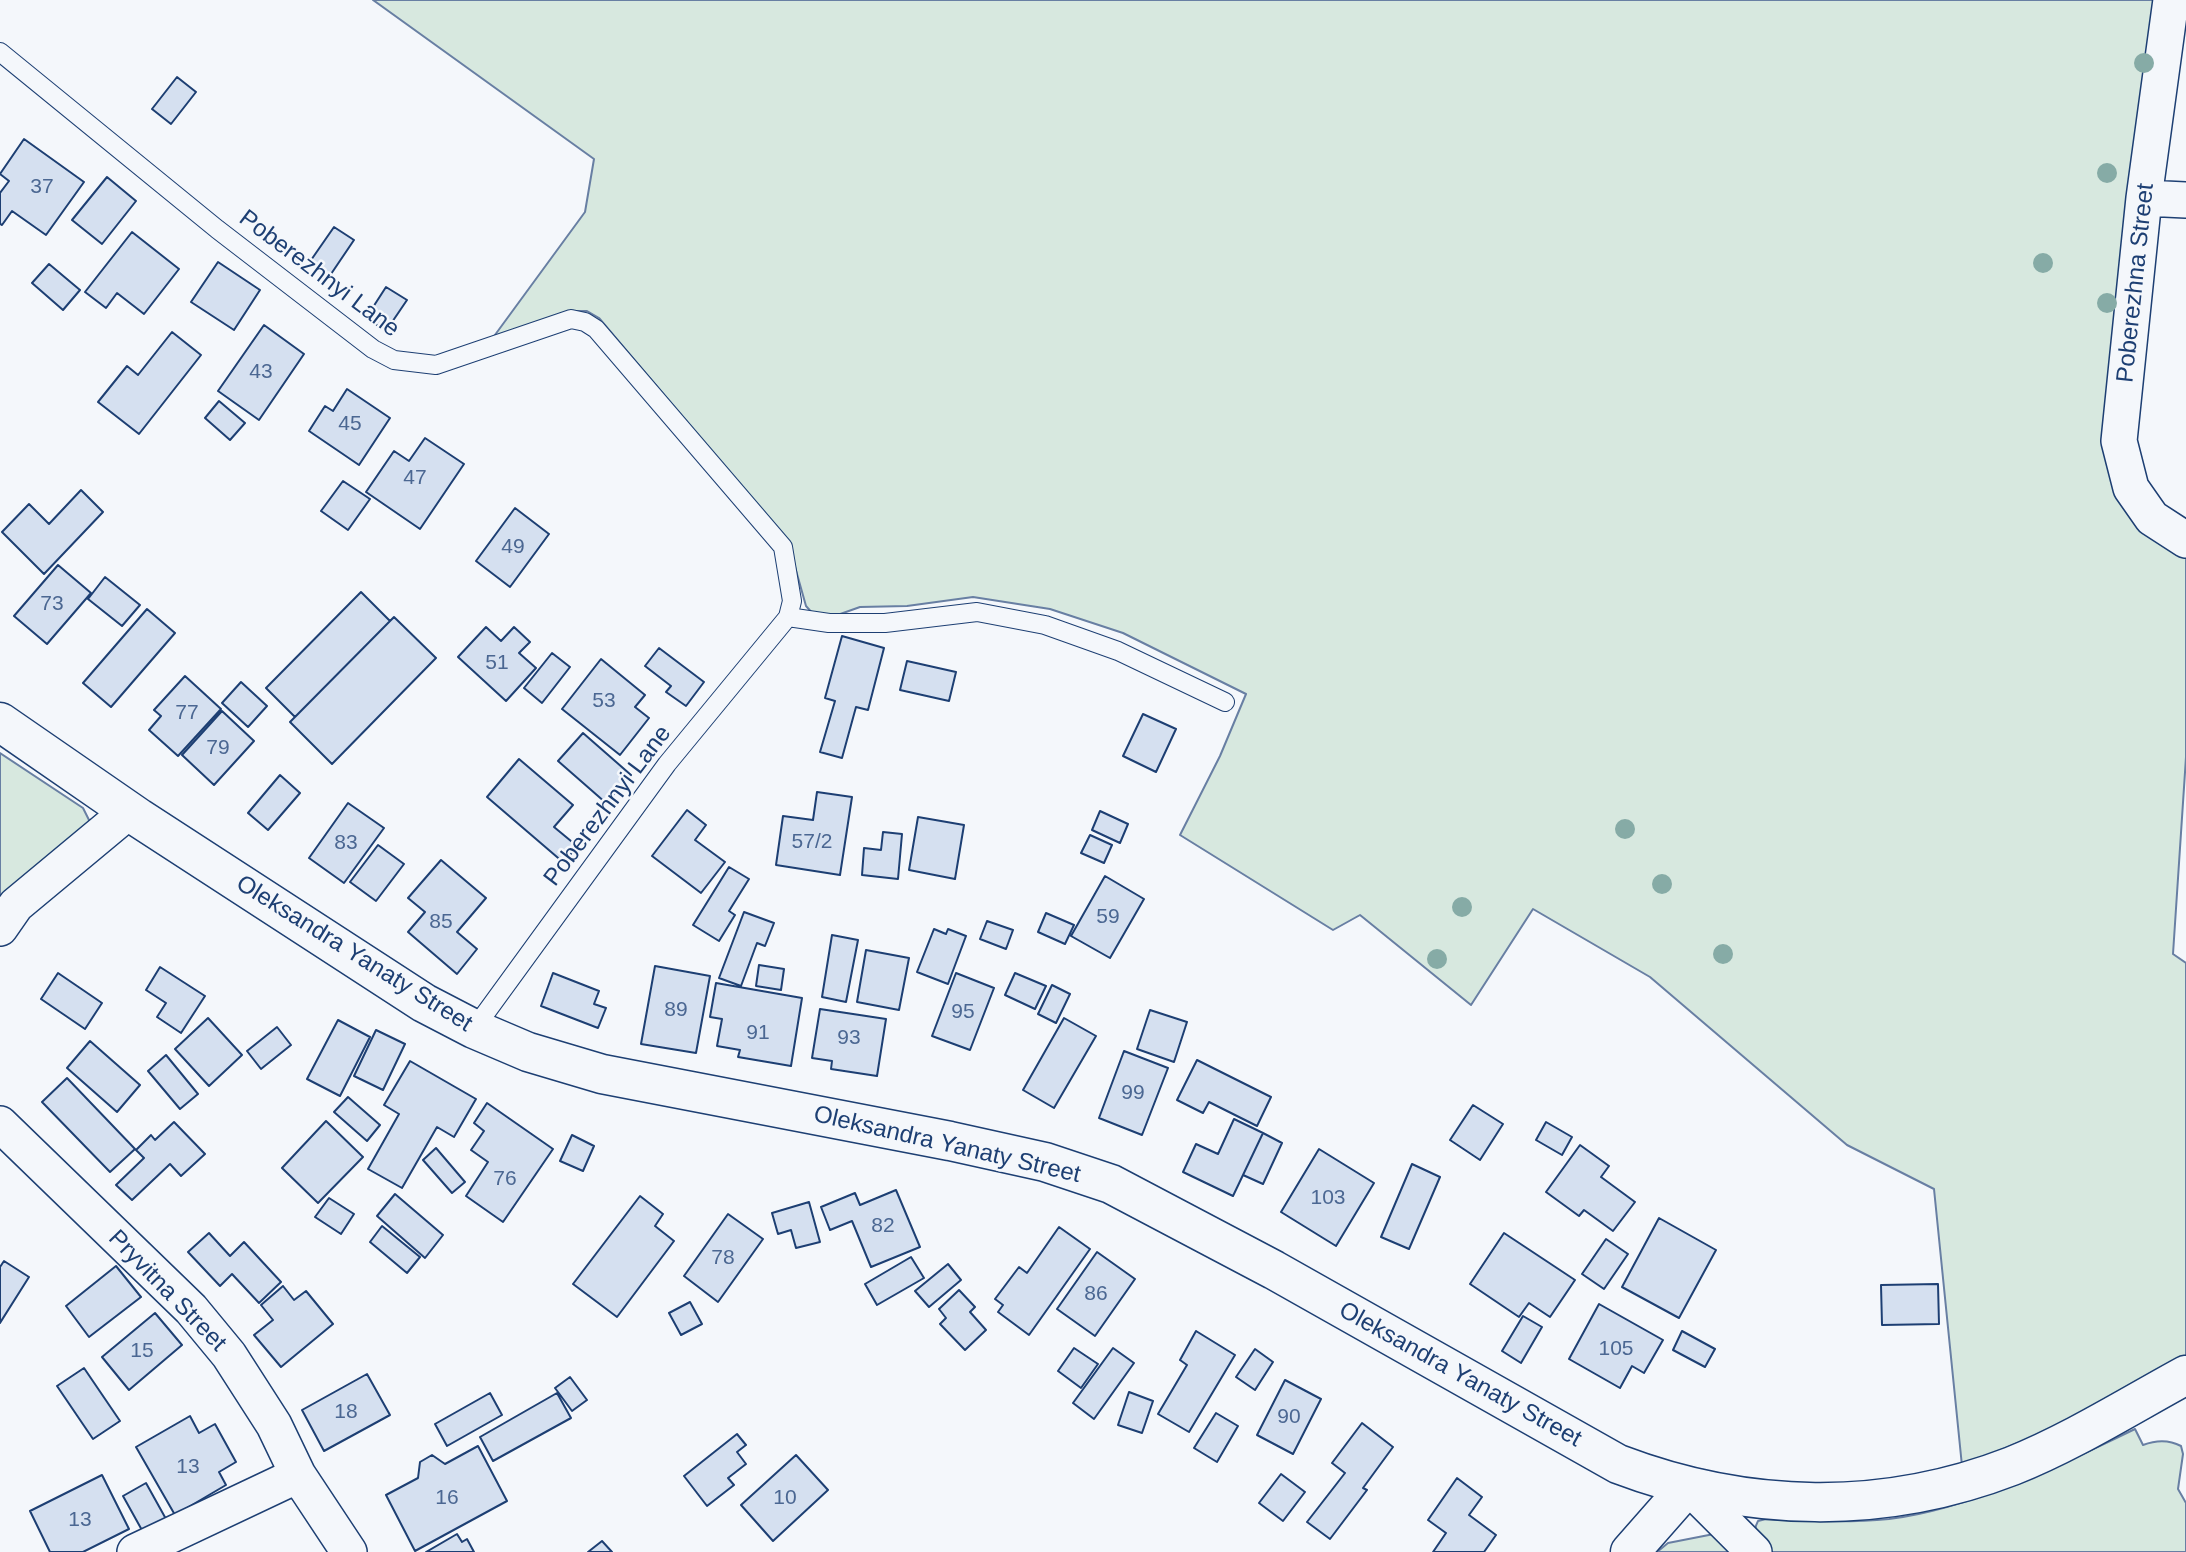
<!DOCTYPE html>
<style>
body{margin:0}
canvas{display:block;background:#f4f7fb}
</style>
<canvas width="2186" height="1552"></canvas>
<script>
const g = document.querySelector('canvas').getContext('2d');
g.lineJoin = 'round';
function fill(path, color) {
  g.fillStyle = color;
  g.fill(path, 'evenodd');
}
function trace(path, color, width, dash) {
  g.strokeStyle = color;
  g.lineWidth = width;
  g.lineCap = dash ? 'butt' : 'round';
  g.setLineDash(dash || []);
  g.stroke(path);
}
function label(font, color, halo, rows, align = 'center') {
  g.font = font + ' Helvetica,sans-serif';
  g.lineWidth = 5;
  g.setLineDash([]);
  g.textBaseline = 'middle';
  g.strokeStyle = halo;
  g.fillStyle = color;
  for (const [text, x, y, turn = 0] of rows) {
    g.save();
    g.translate(x, y);
    g.rotate((+turn || 0) * Math.PI / 180);
    g.textAlign = isNaN(turn) ? turn : align;
    if (halo) g.strokeText(text, 0, 0);
    g.fillText(text, 0, 0);
    g.restore();
  }
}
const green = new Path2D(`
 M373 0H2157L2109 458 2186 553V757L2173 954 2186 963V1357L2076 1419 1962 1466 1934 1189 1847 1145 1650 977 1533 909 1471 1005 1360 915 1333 930 1180 835 1220 756 1246 694 1123 633 1050 609 973 597 907 606 860 607 829 618 814 615 806 606 788 542 599 318 587 311H573L492 339 585 212 594 159Z
 M0 753 83 808 89 820 88 832 0 912Z
 M2135 1429 2143 1445C2156 1440 2168 1439 2181 1446L2183 1454 2178 1489 2186 1503V1552H1770C1761 1542 1750 1535 1758 1521L1766 1519C1806 1521 1848 1523 1889 1519 1970 1509 2061 1465 2135 1429Z
 M1714 1534 1737 1552H1657L1668 1543Z`);
fill(green, '#d7e8df');
trace(green, '#687fa3', 2);
const building = new Path2D(`
 M177 77 196 92 171 124 152 109Z
 M24 139 84 182 46 235 12 211 2 225 0 224V193L9 181 0 174Z
 M107 177 136 201 102 244 72 220Z
 M334 227 354 240 329 277 309 263Z
 M132 232 179 269 144 314 117 293 106 308 85 292Z
 M218 262 260 290 234 330 191 302Z
 M49 264 80 290 63 310 32 283Z
 M386 287 407 300 386 331 366 318Z
 M264 325 304 354 259 420 218 391Z
 M172 332 201 355 139 434 98 402 127 366 138 375Z
 M347 389 390 418 359 465 309 431 325 406 333 411Z
 M219 401 245 423 230 440 205 418Z
 M425 438 464 464 420 529 366 492 394 451 409 461Z
 M343 481 370 499 348 530 321 511Z
 M81 490 103 512 44 574 2 532 29 504 49 524Z
 M515 508 549 534 510 587 476 561Z
 M58 565 91 593 47 644 14 616Z
 M105 577 140 605 122 626 88 599Z
 M361 592 390 621 295 717 266 688Z
 M147 609 175 633 111 707 83 683Z
 M394 617 436 658 332 764 290 722Z
 M486 627 501 641 514 627 530 642 519 653 536 668 506 701 458 657Z
 M842 636 884 648 868 710 856 707 842 758 820 752 835 701 825 698Z
 M659 648 704 682 686 706 666 692 671 686 645 666Z
 M552 653 570 667 542 703 524 688Z
 M601 659 645 695 635 707 649 718 620 755 562 709Z
 M907 661 956 672 949 701 900 690Z
 M185 676 221 709 178 756 149 730 161 716 154 710Z
 M241 682 267 706 248 727 222 703Z
 M222 711 254 741 214 785 182 755Z
 M1143 714 1176 729 1156 772 1123 756Z
 M583 733 631 775 606 803 558 761Z
 M519 759 573 805 554 827 577 846 564 863 487 797Z
 M280 775 300 793 268 830 248 813Z
 M817 792 852 797 840 875 776 865 783 816 813 820Z
 M348 803 384 828 344 883 309 858Z
 M687 810 706 825 695 840 725 862 701 893 652 856Z
 M1100 811 1128 824 1120 843 1092 830Z
 M918 817 964 825 955 879 909 870Z
 M883 832 902 834 898 879 862 875 864 848 881 850Z
 M1090 835 1112 845 1104 863 1081 853Z
 M378 845 404 864 376 901 350 882Z
 M441 860 486 898 457 932 477 949 457 974 408 932 425 912 408 898Z
 M729 867 749 879 729 911 735 915 719 941 693 925Z
 M1105 876 1144 899 1110 958 1071 936Z
 M744 912 774 923 765 946 757 943 741 986 719 978Z
 M1046 913 1074 925 1065 944 1038 932Z
 M987 921 1013 930 1006 949 980 939Z
 M934 929 946 934 948 929 966 936 948 984 917 972Z
 M832 935 858 940 846 1002 822 997Z
 M866 950 909 958 899 1010 857 1002Z
 M759 965 784 969 781 990 756 986Z
 M655 966 710 976 696 1053 641 1044Z
 M160 967 205 996 181 1033 157 1017 166 1003 146 990Z
 M58 973 102 1003 85 1029 41 999Z
 M553 973 599 991 594 1004 606 1008 598 1028 541 1006Z
 M956 973 994 988 970 1050 932 1036Z
 M1015 973 1046 986 1035 1009 1005 995Z
 M716 983 802 998 791 1066 738 1057 740 1050 717 1046 722 1019 710 1017Z
 M1052 985 1070 994 1056 1023 1038 1014Z
 M820 1009 886 1019 877 1076 831 1069 832 1061 812 1058Z
 M1150 1010 1187 1022 1174 1062 1137 1049Z
 M208 1018 242 1055 209 1086 175 1049Z
 M1064 1018 1096 1036 1054 1108 1023 1090Z
 M338 1020 370 1037 340 1096 307 1079Z
 M277 1027 291 1045 261 1069 247 1051Z
 M376 1030 405 1044 383 1090 354 1076Z
 M90 1041 140 1085 117 1112 67 1068Z
 M1124 1051 1168 1068 1142 1135 1099 1118Z
 M166 1055 198 1094 180 1109 148 1071Z
 M1197 1060 1271 1097 1257 1126 1209 1102 1203 1113 1177 1100Z
 M410 1061 476 1099 454 1137 437 1127 402 1188 368 1169 399 1114 384 1105Z
 M67 1078 135 1149 110 1172 42 1102Z
 M348 1097 380 1125 367 1141 334 1112Z
 M487 1103 553 1149 503 1222 466 1196 488 1162 471 1150 484 1131 474 1123Z
 M1473 1105 1503 1124 1480 1160 1450 1140Z
 M1234 1119 1263 1133 1233 1196 1183 1172 1196 1144 1218 1154Z
 M326 1121 363 1157 318 1203 282 1168Z
 M174 1122 205 1154 181 1176 170 1164 132 1200 116 1185 144 1158 136 1150 151 1135 155 1140Z
 M1546 1122 1572 1137 1562 1155 1536 1140Z
 M1263 1133 1282 1143 1263 1184 1243 1175Z
 M572 1135 594 1146 583 1171 560 1161Z
 M1580 1145 1609 1166 1601 1177 1635 1202 1613 1231 1584 1210 1579 1216 1546 1192Z
 M436 1148 465 1182 452 1193 423 1160Z
 M1319 1149 1374 1183 1336 1246 1281 1212Z
 M1412 1164 1440 1177 1409 1249 1381 1237Z
 M896 1190 920 1247 871 1267 852 1221 830 1230 821 1207 855 1193 860 1205Z
 M395 1194 443 1235 425 1258 377 1216Z
 M640 1196 663 1214 655 1226 674 1241 617 1317 573 1284Z
 M329 1198 354 1214 341 1234 315 1217Z
 M809 1202 820 1242 796 1248 791 1230 778 1234 772 1213Z
 M728 1214 763 1239 718 1302 684 1276Z
 M1659 1218 1716 1250 1679 1318 1622 1287Z
 M382 1226 420 1257 407 1273 370 1242Z
 M1059 1227 1090 1249 1029 1335 998 1312 1003 1305 995 1299 1019 1267 1027 1273Z
 M209 1233 230 1256 244 1242 281 1282 259 1303 232 1274 220 1286 188 1252Z
 M1504 1233 1575 1280 1550 1317 1529 1303 1519 1317 1470 1284Z
 M1606 1239 1628 1254 1604 1289 1582 1274Z
 M1097 1252 1135 1279 1095 1336 1057 1309Z
 M911 1257 924 1278 877 1305 865 1284Z
 M4 1261 29 1277 0 1323V1267Z
 M948 1264 961 1280 929 1307 915 1291Z
 M116 1266 141 1297 89 1337 66 1306Z
 M1938 1284 1939 1324 1882 1325 1881 1285Z
 M283 1286 294 1300 306 1291 333 1324 281 1367 254 1335 273 1320 261 1305Z
 M959 1290 975 1307 970 1312 986 1330 965 1350 940 1324 946 1318 939 1309Z
 M690 1302 702 1324 681 1335 669 1313Z
 M1599 1304 1663 1340 1644 1373 1632 1366 1620 1388 1569 1359Z
 M155 1313 182 1345 129 1390 102 1357Z
 M1523 1316 1542 1327 1521 1363 1502 1351Z
 M1196 1331 1235 1355 1189 1432 1158 1414 1187 1365 1180 1360Z
 M1682 1331 1715 1349 1705 1367 1673 1350Z
 M1074 1348 1098 1364 1081 1388 1058 1371Z
 M1113 1348 1134 1363 1094 1419 1073 1403Z
 M1255 1349 1273 1362 1255 1390 1236 1377Z
 M84 1368 120 1421 93 1439 57 1386Z
 M367 1374 390 1415 324 1451 302 1410Z
 M570 1377 587 1400 572 1411 555 1388Z
 M1285 1380 1321 1399 1293 1454 1257 1435Z
 M1129 1392 1153 1401 1142 1433 1118 1425Z
 M490 1393 502 1415 447 1446 435 1424Z
 M557 1393 571 1418 493 1461 480 1437Z
 M1216 1413 1238 1426 1217 1462 1194 1448Z
 M190 1416 199 1433 215 1424 236 1462 219 1472 226 1485 175 1515 136 1447Z
 M1362 1423 1393 1447 1363 1488 1367 1490 1330 1539 1307 1522 1345 1473 1332 1463Z
 M737 1434 746 1445 737 1452 746 1464 728 1478 734 1485 707 1506 684 1476Z
 M478 1446 507 1501 415 1551 386 1495 418 1478 420 1462 432 1455 445 1464Z
 M796 1455 828 1490 773 1541 741 1505Z
 M1281 1474 1305 1492 1283 1521 1259 1503Z
 M102 1475 129 1529 83 1552H50L30 1511Z
 M1457 1478 1482 1497 1469 1515 1496 1535 1484 1552H1433L1446 1533 1428 1520Z
 M146 1483 166 1519 143 1532 123 1496Z
 M457 1534 462 1542 467 1539 474 1552H426Z
 M602 1541 612 1552H588Z`);
fill(building, '#d5e0f0');
trace(building, '#1d3f73', 2);
const service = new Path2D(`
 M0 52 217 229 373 349 394 360 436 365 571 319 585 322 596 329 783 547 792 601 788 617 667 764 474 1029
 M788 617 829 623H885L977 612 1045 625 1118 651 1225 702`);
const minor = new Path2D(`
 M2171 0 2144 198 2119 441 2131 488 2152 518 2186 540
 M2144 198 2186 200
 M0 928 16 905 129 811
 M0 1124 191 1309 229 1355 274 1425 298 1475 349 1552
 M1688 1486 1754 1552
 M135 1552 298 1475`);
const tertiary = new Path2D(`
 M0 722 139 818 424 1003 474 1029 528 1052 602 1074 950 1141 1045 1162 1111 1184 1274 1270 1618 1464C1747 1513 1883 1516 2012 1466 2072 1442 2129 1406 2186 1375
 M1630 1552 1688 1486`);
trace(service, '#1d3f73', 20);
trace(minor, '#1d3f73', 38);
trace(tertiary, '#1d3f73', 41);
trace(service, '#f4f7fb', 18);
trace(minor, '#f4f7fb', 35);
trace(tertiary, '#f4f7fb', 38);
g.fillStyle = '#86aba6';
for (const [x, y] of [
 [2144,63],
 [2107,173],
 [2043,263],
 [2107,303],
 [1625,829],
 [1662,884],
 [1462,907],
 [1723,954],
 [1437,959]
]) {
  g.beginPath();
  g.arc(x, y, 10, 0, 2 * Math.PI);
  g.fill();
}
label('21px', '#4b6792', null, [
 ["37",42,187],
 ["43",261,372],
 ["45",350,424],
 ["47",415,478],
 ["49",513,547],
 ["73",52,604],
 ["51",497,663],
 ["53",604,701],
 ["77",187,713],
 ["79",218,748],
 ["57/2",812,842],
 ["83",346,843],
 ["59",1108,917],
 ["85",441,922],
 ["89",676,1010],
 ["95",963,1012],
 ["91",758,1033],
 ["93",849,1038],
 ["99",1133,1093],
 ["76",505,1179],
 ["103",1328,1198],
 ["82",883,1226],
 ["78",723,1258],
 ["86",1096,1294],
 ["105",1616,1349],
 ["15",142,1351],
 ["18",346,1412],
 ["90",1289,1417],
 ["13",188,1467],
 ["16",447,1498],
 ["10",785,1498],
 ["13",80,1520]
]);
label('24px', '#1d3f73', '#f4f7fb', [
 ["Poberezhnyi Lane",319,274,37],
 ["Poberezhna Street",2136,283,-84],
 ["Poberezhnyi Lane",608,806,-53],
 ["Oleksandra Yanaty Street",354,954,32],
 ["Oleksandra Yanaty Street",947,1145,13],
 ["Pryvitna Street",167,1291,46],
 ["Oleksandra Yanaty Street",1460,1375,29]
]);
</script>
